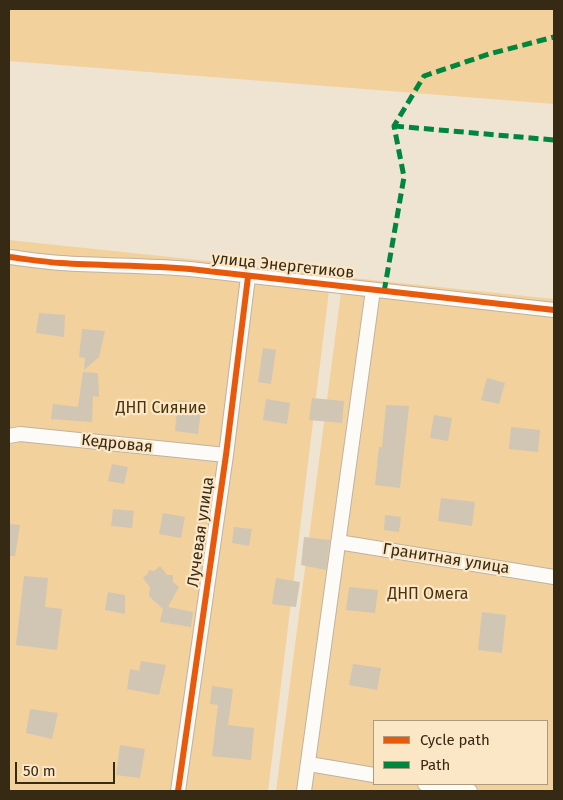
<!DOCTYPE html>
<meta charset="utf-8">
<style>
body{margin:0}
#map{position:relative;width:563px;height:800px;overflow:hidden;background:#efe3d2;font-family:"Fira Sans",sans-serif}
canvas{display:block}
.frame{position:absolute;inset:0;border:10px solid #372a14;pointer-events:none}
.legend{position:absolute;left:373px;top:720px;width:175px;height:65px;box-sizing:border-box;background:#fbe6c6;border:1px solid #ad9b7f;margin:0;padding:6px 9px;list-style:none;font-size:15px;color:#372a14}
.legend li{display:flex;align-items:center;gap:10px;height:25px}
.legend b{width:25px;border:1px solid #ad9b7f}
.scale{position:absolute;left:15px;top:762px;width:100px;height:22px;box-sizing:border-box;border:2px solid #372a14;border-top:0;padding-left:6px;font-size:15px;line-height:18px;white-space:nowrap;color:#372a14;-webkit-text-stroke:4px #fbe6c6;paint-order:stroke}
</style>
<div id="map">
<canvas width="563" height="800"></canvas>
<div class="frame"></div>
<ul class="legend">
<li><b style="height:6px;background:#e8590c"></b>Cycle path</li>
<li><b style="height:6px;background:#00873e"></b>Path</li>
</ul>
<div class="scale">50 m</div>
</div>
<script>
const g = document.querySelector('canvas').getContext('2d');
g.lineJoin = 'round';
function fill(path, color) {
  g.fillStyle = color;
  g.fill(path, 'evenodd');
}
function trace(path, color, width, dash) {
  g.strokeStyle = color;
  g.lineWidth = width;
  g.lineCap = dash ? 'butt' : 'round';
  g.setLineDash(dash || []);
  g.stroke(path);
}
function label(font, color, halo, rows, align = 'center') {
  g.font = font + ' "Fira Sans",sans-serif';
  g.lineWidth = 4.5;
  g.setLineDash([]);
  g.textBaseline = 'middle';
  g.strokeStyle = halo;
  g.fillStyle = color;
  for (const [text, x, y, turn = 0] of rows) {
    g.save();
    g.translate(x, y);
    g.rotate((+turn || 0) * Math.PI / 180);
    g.textAlign = isNaN(turn) ? turn : align;
    if (halo) g.strokeText(text, 0, 0);
    g.fillText(text, 0, 0);
    g.restore();
  }
}
fill(new Path2D(`
 M9 9H554V104L9 61Z
 M9 240 331 274 268 791H9Z
 M343 277 554 299V791H276ZM374 721H547V784H374Z`), '#f2d19d');
fill(new Path2D(`
 M39 313 65 315 64 337 36 333Z
 M82 329 105 331 99 357 84 370 85 358 79 357Z
 M263 348 276 350 271 384 258 382Z
 M83 372 98 373 99 397 93 396 92 422 51 419 53 404 78 407Z
 M487 378 505 383 499 404 481 400Z
 M312 398 344 401 342 423 309 420Z
 M266 399 290 403 287 424 263 420Z
 M178 400 202 403 198 434 175 431Z
 M386 405 409 406 400 488 375 485 379 447H382Z
 M434 415 452 418 448 441 430 438Z
 M511 427 540 430 538 452 509 449Z
 M112 464 128 467 124 484 108 481Z
 M441 498 475 502 472 526 438 521Z
 M113 509 134 511 132 528 111 526Z
 M163 513 185 517 181 538 159 534Z
 M385 515 401 517 399 532 384 530Z
 M9 524 20 525 15 556H9Z
 M234 527 252 529 249 546 232 543Z
 M304 537 330 540 326 570 301 565Z
 M160 566 167 575H173V582L179 587 168 607 193 612 191 627 160 622 163 609 149 596 150 587 143 578 148 573 149 570 154 571Z
 M24 576 48 578 45 607 62 609 57 650 16 645Z
 M276 578 300 582 296 607 272 604Z
 M349 587 378 590 375 613 346 610Z
 M108 592 125 595V614L105 610Z
 M482 612 506 615 502 653 478 650Z
 M141 661 166 665 159 695 127 689 130 669 139 671Z
 M353 664 381 668 377 690 349 685Z
 M212 686 233 689 228 725 254 728 251 760 212 756 218 705 210 704Z
 M30 709 58 713 52 739 26 733Z
 M120 745 145 749 140 778 116 775Z`), '#d1c5b3');
const street = new Path2D(`
 M9 257C26 259 44 262 61 263 104 266 147 265 190 269 311 282 433 297 554 310
 M9 436 20 434 226 455
 M338 542 554 577
 M309 764 374 775
 M425 784 470 791
 M178 791 226 455 248 277
 M304 791 373 290`);
trace(street, '#beb2a1', 16);
trace(street, '#fdfbf8', 14);
trace(new Path2D(`
 M394 126 554 140
 M384 292 404 177 394 126 424 76 489 54 554 37`), '#00873e', 5, [10, 5]);
trace(new Path2D(`
 M9 257C26 259 44 262 61 263 104 266 147 265 190 269 311 282 433 297 554 310
 M178 791 226 455 248 277`), '#e8590c', 6);
label('16px', '#372a14', '#fbe6c6', [
 ["улица Энергетиков",283,266,6],
 ["Кедровая",117,444,6],
 ["Лучевая улица",201,532,-82],
 ["Гранитная улица",446,559,9]
]);
label('16px', '#49330c', '#fbe6c6', [
 ["ДНП Сияние",161,409],
 ["ДНП Омега",428,595]
]);
</script>
